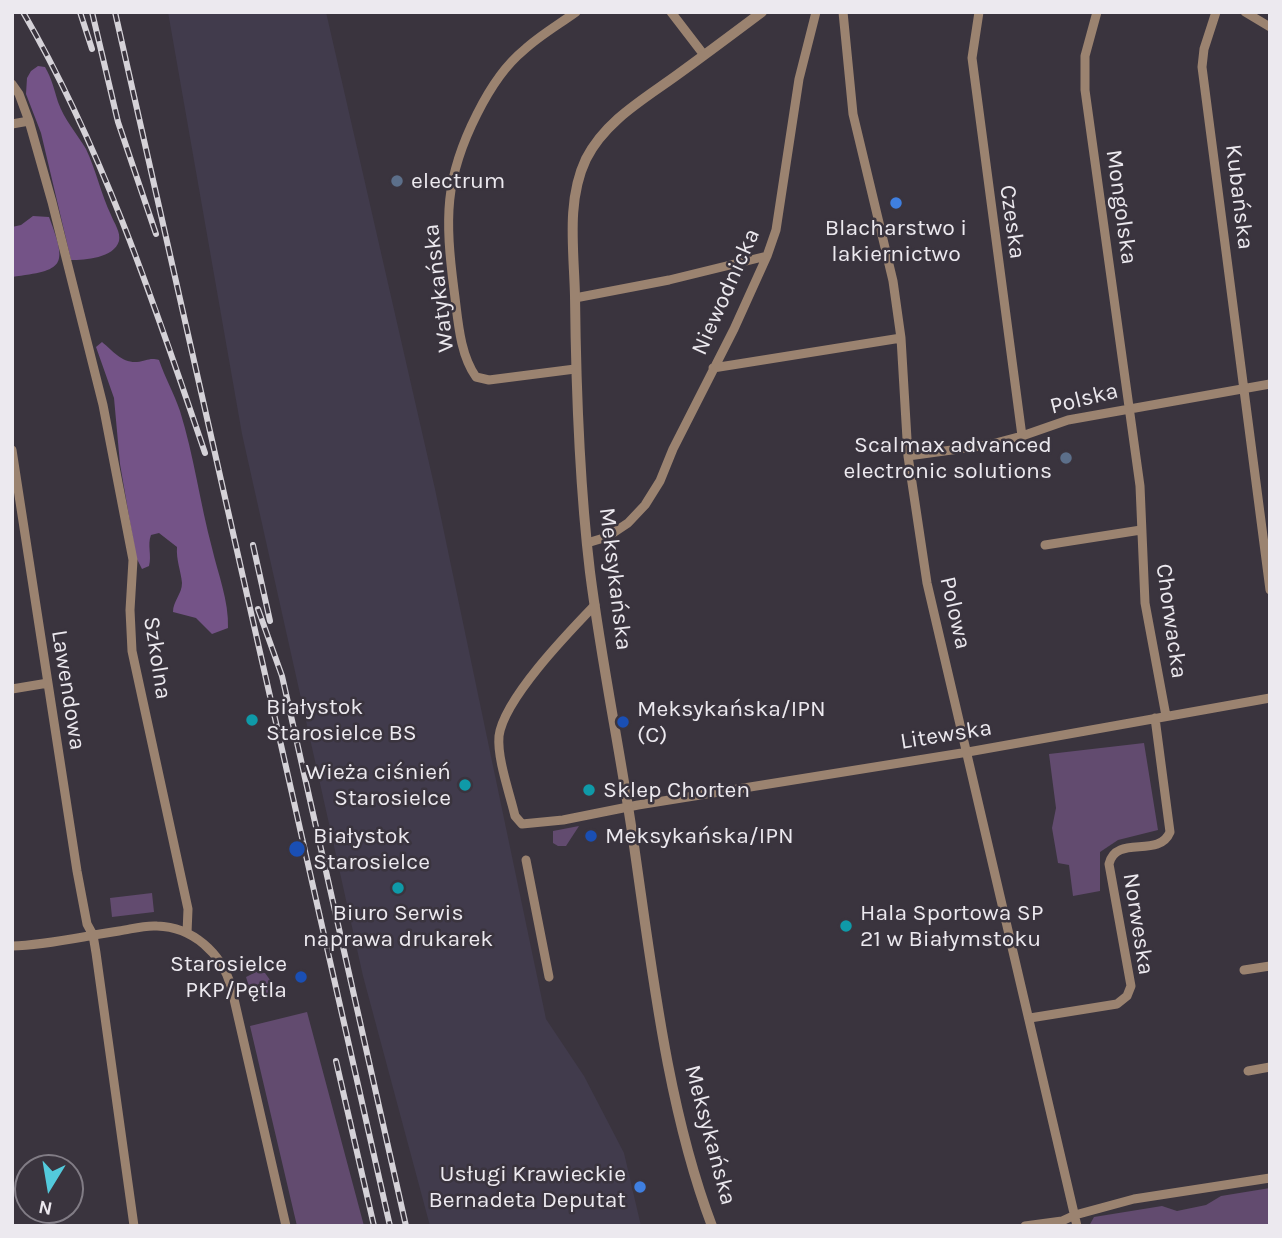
<!DOCTYPE html>
<meta charset="utf-8">
<style>
body{margin:0}
#map{position:relative;width:1282px;height:1238px;overflow:hidden;background:#3a343e;font-family:Karla,sans-serif}
canvas{display:block}
.frame{position:absolute;inset:0;border:14px solid #ece9ef;pointer-events:none}
.north{position:absolute;left:14px;top:1154px;width:70px;height:70px;box-sizing:border-box;background:#3a343e;border:2px solid #817c85;border-radius:50%;rotate:191deg;font-size:19px;font-weight:700;line-height:28px;text-align:center;color:#ece9ef}
.north::after{content:'';display:block;margin:auto;width:24px;height:32px;background:#53cadc;clip-path:polygon(50% 0,100% 100%,50% 72%,0 100%)}
</style>
<div id="map">
<canvas width="1282" height="1238"></canvas>
<div class="frame"></div>
<div class="north">N</div>
</div>
<script>
const g = document.querySelector('canvas').getContext('2d');
g.lineJoin = 'round';
function fill(path, color) {
  g.fillStyle = color;
  g.fill(path, 'evenodd');
}
function trace(path, color, width, dash) {
  g.strokeStyle = color;
  g.lineWidth = width;
  g.lineCap = dash ? 'butt' : 'round';
  g.setLineDash(dash || []);
  g.stroke(path);
}
function label(font, color, halo, rows, align = 'center') {
  g.font = font + ' Karla,sans-serif';
  g.lineWidth = 5;
  g.setLineDash([]);
  g.textBaseline = 'middle';
  g.strokeStyle = halo;
  g.fillStyle = color;
  for (const [text, x, y, turn = 0] of rows) {
    g.save();
    g.translate(x, y);
    g.rotate((+turn || 0) * Math.PI / 180);
    g.textAlign = isNaN(turn) ? turn : align;
    if (halo) g.strokeText(text, 0, 0);
    g.fillText(text, 0, 0);
    g.restore();
  }
}
fill(new Path2D(`
 M168 12H326L435 489 546 1019 584 1076 624 1153 641 1226H430L363 976 242 434Z`), '#413b4c');
fill(new Path2D(`
 M1144 743 1158 830 1118 840 1100 852V891L1073 896 1069 865 1058 863 1052 828 1056 808 1049 754Z
 M579 826 566 846H558L553 843V831Z
 M152 893 154 912 112 917 110 898Z
 M256 972 265 973 273 984 268 996 253 1000 246 977Z
 M307 1012 364 1226H297L250 1026Z
 M1270 1188V1226H1089L1094 1217 1162 1206 1177 1211 1206 1205 1221 1196Z`), '#624b6f');
fill(new Path2D(`
 M38 66 45 67C52 79 54 89 58 102 64 119 77 134 86 149 96 170 101 194 111 215 114 223 121 232 119 241 114 258 85 260 71 260L41 133 26 94 27 78 31 71Z
 M33 216 49 217C68 267 64 270 12 277V227L21 225Z
 M102 342C113 351 122 363 137 362 146 361 150 357 159 360 165 378 174 393 180 411 194 456 200 503 212 548 218 574 229 601 228 628L212 634 196 618 173 612C173 601 182 594 182 583 181 571 176 560 177 547L159 533 151 535C147 545 152 555 149 566L142 569 136 557 120 464 114 398 96 347Z`), '#745387');
trace(new Path2D(`
 M671 12 704 55
 M843 12 853 114 893 281 901 338 908 456 927 583 1077 1226
 M979 12 972 58 1022 436
 M1097 12 1085 56V90L1140 486 1145 603 1166 716
 M1216 12 1204 49 1202 67 1270 590
 M1245 12 1270 27
 M12 84 19 94 29 121 52 202 103 405 133 560 130 610 132 651 188 909 187 933
 M12 124 29 121
 M575 298 669 280 767 256
 M713 368 901 338
 M575 369 489 380 476 377C459 353 458 318 454 290 445 219 444 179 477 114 489 90 503 67 524 50 539 36 558 25 576 12
 M12 450 77 871 87 924 93 935 96 953 134 1226
 M908 456 988 445 1022 436 1068 420 1270 384
 M587 543 607 537 628 523 645 505 660 481 673 449 734 329 767 256 776 230 799 79 816 12
 M1045 545 1141 530
 M595 605C568 633 504 699 499 736 497 759 510 794 515 816L522 824 563 820 638 805 968 752 1270 698
 M12 689 48 683
 M526 860 549 977
 M12 946C48 945 84 936 119 931 132 929 144 925 157 926 193 927 221 953 231 986L286 1226
 M1244 970 1270 966
 M1030 1018 1117 1004 1127 996 1131 986 1109 864C1116 834 1159 859 1170 832L1155 718
 M1248 1071 1270 1067
 M1025 1226 1062 1221 1075 1215 1134 1199 1270 1178`), '#9b8370', 9);
trace(new Path2D(`
 M712 1226C666 1105 651 960 632 832 619 745 601 659 590 572 579 481 576 388 575 296 574 251 566 201 586 159 605 121 644 99 677 75 706 54 734 33 762 12`), '#9b8370', 10);
const rail = new Path2D(`
 M23 12C103 150 154 303 205 453
 M80 12 92 49
 M92 12 118 122 156 234
 M115 12 390 1226
 M253 545 270 621
 M258 609 282 676 406 1226
 M336 1061 374 1226`);
trace(rail, '#d5d2d8', 6);
trace(rail, '#3a343e', 3.5, [10]);
for (const [x, y, r, color] of [
 [397,181,7,"#5c6f8a"],
 [896,203,7,"#3f7fe0"],
 [1066,458,7,"#5c6f8a"],
 [252,720,7,"#0f9aa8"],
 [623,722,7,"#1a4fb4"],
 [465,785,7,"#0f9aa8"],
 [589,790,7,"#0f9aa8"],
 [591,836,7,"#1a4fb4"],
 [297,849,9,"#1a4fb4"],
 [398,888,7,"#0f9aa8"],
 [846,926,7,"#0f9aa8"],
 [301,977,7,"#1a4fb4"],
 [640,1187,7,"#3f7fe0"]
]) {
  const dot = new Path2D();
  dot.arc(x, y, r, 0, 2 * Math.PI);
  g.fillStyle = color;
  g.fill(dot);
  trace(dot, '#3a343e', 2.5);
}
label('23px', '#ece9ef', '#3a343e', [
 ["electrum",411,181],
 ["Blacharstwo i",896,228,"center"],
 ["lakiernictwo",896,254,"center"],
 ["Scalmax advanced",1052,445,"right"],
 ["electronic solutions",1052,471,"right"],
 ["Białystok",266,707],
 ["Starosielce BS",266,733],
 ["Meksykańska/IPN",637,709],
 ["(C)",637,735],
 ["Wieża ciśnień",451,772,"right"],
 ["Starosielce",451,798,"right"],
 ["Sklep Chorten",603,790],
 ["Białystok",313,836],
 ["Starosielce",313,862],
 ["Meksykańska/IPN",605,836],
 ["Biuro Serwis",398,913,"center"],
 ["naprawa drukarek",398,939,"center"],
 ["Hala Sportowa SP",860,913],
 ["21 w Białymstoku",860,939],
 ["Starosielce",287,964,"right"],
 ["PKP/Pętla",287,990,"right"],
 ["Usługi Krawieckie",626,1174,"right"],
 ["Bernadeta Deputat",626,1200,"right"]
], 'left');
label('23px', '#ece9ef', '#3a343e', [
 ["Kubańska",1239,197,83],
 ["Mongolska",1121,207,82],
 ["Czeska",1012,222,82],
 ["Watykańska",439,288,-97],
 ["Niewodnicka",726,292,-66],
 ["Polska",1084,399,-14],
 ["Meksykańska",615,579,83],
 ["Polowa",955,613,77],
 ["Chorwacka",1171,621,82],
 ["Szkolna",157,658,81],
 ["Lawendowa",68,690,81],
 ["Litewska",946,735,-9],
 ["Norweska",1138,924,81],
 ["Meksykańska",710,1135,75]
]);
</script>
